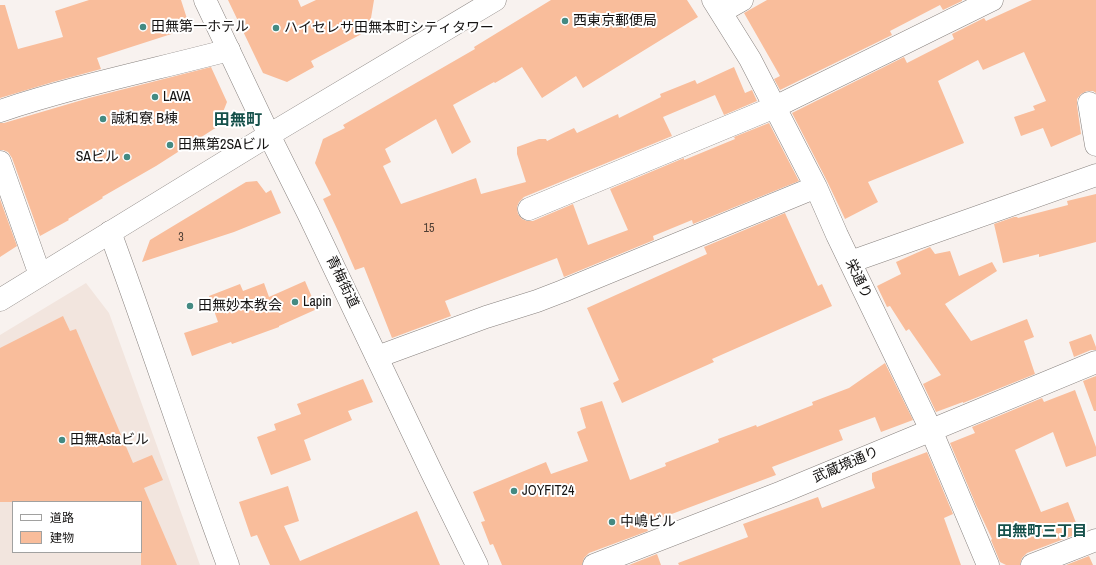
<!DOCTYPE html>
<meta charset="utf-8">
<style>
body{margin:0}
#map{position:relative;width:1096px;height:565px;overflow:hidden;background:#f8f2ef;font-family:"Archivo Narrow","Noto Sans JP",sans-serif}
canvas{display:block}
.legend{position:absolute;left:12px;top:501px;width:130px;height:52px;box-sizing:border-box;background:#fff;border:1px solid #a1a1a0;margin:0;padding:5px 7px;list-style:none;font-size:12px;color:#151312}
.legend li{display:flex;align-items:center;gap:8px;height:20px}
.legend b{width:20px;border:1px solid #a1a1a0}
</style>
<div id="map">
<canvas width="1096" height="565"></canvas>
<ul class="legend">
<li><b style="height:5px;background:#fff"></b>道路</li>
<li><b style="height:11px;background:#f9bd9b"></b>建物</li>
</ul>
</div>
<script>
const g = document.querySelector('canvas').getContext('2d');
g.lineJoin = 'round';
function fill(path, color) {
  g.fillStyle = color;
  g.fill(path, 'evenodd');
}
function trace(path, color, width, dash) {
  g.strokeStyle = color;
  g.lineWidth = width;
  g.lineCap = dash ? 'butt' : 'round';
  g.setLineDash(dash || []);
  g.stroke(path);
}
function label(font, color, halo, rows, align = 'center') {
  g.font = font + ' "Archivo Narrow","Noto Sans JP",sans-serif';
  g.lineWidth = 4;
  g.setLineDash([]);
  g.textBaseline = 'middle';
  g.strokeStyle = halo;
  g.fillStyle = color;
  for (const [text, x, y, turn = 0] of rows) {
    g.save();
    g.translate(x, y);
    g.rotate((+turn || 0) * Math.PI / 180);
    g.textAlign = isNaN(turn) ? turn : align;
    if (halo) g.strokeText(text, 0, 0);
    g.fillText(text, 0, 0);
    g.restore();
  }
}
fill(new Path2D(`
 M86 283 109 313 200 565H0V335ZM13 502H141V552H13Z`), '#f2e5de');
fill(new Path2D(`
 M89 0H181L190 28 97 58 101 69 53 82 0 98V5H5L18 49 63 37 55 11Z
 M228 0H298L301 7 316 0H374L369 30 311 61 314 67 287 82 263 73Z
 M551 0H687L698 17 583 88 576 76 542 98 522 67 495 83 494 82 453 105 471 142 452 154 436 119 385 149 391 162 383 166 401 204 476 178 481 194 526 182 517 154V147L539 139H546L547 141 574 128 577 133 618 114 619 118 661 97 660 94 695 80 697 84 734 67 745 93 752 90 757 101 724 115 715 95 663 117 672 136 524 197 519 202 517 207 518 214 522 219 527 221H533L573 204 588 245 628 230 610 189 684 158V160L735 139 734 137 769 123 799 181 693 224 692 220 653 236 654 240 564 277 557 258 445 301 451 316 392 338 364 267 355 270 338 231 323 199 331 195 315 163 323 139 345 128 343 125 475 49 474 47Z
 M767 0H962V1L943 10 940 5 890 31 892 35 780 90 774 79 780 76 744 13Z
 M1032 0H1096V93L1093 91H1087L1081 94 1077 99V105L1081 134 1051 147 1043 128 1021 136 1014 117 1035 110 1033 106 1046 101 1024 52 983 70 978 60 938 81 964 143 868 182 878 202 845 219 827 181 792 113 904 57 907 63 954 39 952 34 984 18 986 21Z
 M211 67 227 102 217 127 156 166 102 197 103 198 68 219 69 220 40 236 12 158 8 152 3 150H0V123H4L89 98Z
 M257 181 266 193 271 190 281 213 234 232 142 262 150 240 246 182Z
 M1096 194V242L1039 257V254L1003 263 994 224 1014 217H1017L1018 218 1068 205 1067 201Z
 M0 199 17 246 0 257Z
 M785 213 818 286 822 284 832 306 712 359 714 362 622 403 613 383 619 380 587 308 707 254 704 247Z
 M930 247 935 254 950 251 959 276 992 262 997 271 945 304 971 341 1027 319 1034 337 1024 341 1035 374 963 403V402L936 412 923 384 941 375 909 329 906 331 890 306 887 307 877 286 901 274 896 262Z
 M305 281 317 309 279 326V327L232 344 231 342 192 356 184 333 218 322 209 296 240 284 243 291 264 283 269 297Z
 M63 316 70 331 76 329 133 463 152 455 163 480 144 488 177 565H141V502H0V348Z
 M1091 334 1096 347V350H1091L1074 357 1069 342Z
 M885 363 913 420 881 432 875 417 839 430 843 440 772 467 776 475 645 524 648 531 589 553 584 558 582 565H502L493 544 490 545 481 522 485 521 473 492 546 462 551 474 588 461 577 432 586 428 580 408 602 401 630 480 666 466 665 463 719 442 718 439 756 425 757 427 813 405 812 402 849 388Z
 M1096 376V411H1094L1083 381Z
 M363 379 373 402 348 411 352 420 304 440 311 460 271 475 257 437 276 430 274 424 301 414 297 404Z
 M1075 390 1096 447V456L1066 467 1053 432 1015 450 1041 512 1068 502 1080 533 1027 553 1022 558 1020 565H1006L1000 562 991 540 992 539 976 505 950 443 975 433 972 427 1042 398 1044 402Z
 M927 452 953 514 944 518 961 565H679L678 563 748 537 743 524 818 497 822 508 875 488 872 480V473Z
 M288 486 299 521 284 526 300 561 417 511 440 565H270L257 535 251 537 239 502Z
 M657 554 661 565H629Z
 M1089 556 1093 565H1066Z`), '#f9bd9b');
const street = new Path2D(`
 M713 0 750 59 816 187 837 235 931 430 988 565
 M721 12 742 0
 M1089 103 1096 145
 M0 111C75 86 153 70 229 50
 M0 162 40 275
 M529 209 775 107 992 0
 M110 232C151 343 187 455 228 565
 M850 262 1096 175
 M377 357 486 317 537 301 563 291 816 187
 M1032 565 1096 540`);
const secondary = new Path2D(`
 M0 300 269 135 495 0`);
const primary = new Path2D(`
 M205 0 269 135 308 213 431 471 477 565
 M594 565 782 492 1096 362`);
trace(street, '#88827f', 23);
trace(secondary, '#88827f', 23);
trace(primary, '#88827f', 23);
trace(street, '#fff', 22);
trace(secondary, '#fff', 22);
trace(primary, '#fff', 22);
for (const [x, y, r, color] of [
 [565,21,4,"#448a82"],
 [143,27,4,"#448a82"],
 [276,28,4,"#448a82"],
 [155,97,4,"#448a82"],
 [103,119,4,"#448a82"],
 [170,145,4,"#448a82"],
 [127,157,4,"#448a82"],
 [295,302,4,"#448a82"],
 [190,306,4,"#448a82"],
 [62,440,4,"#448a82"],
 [514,491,4,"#448a82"],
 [612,522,4,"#448a82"]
]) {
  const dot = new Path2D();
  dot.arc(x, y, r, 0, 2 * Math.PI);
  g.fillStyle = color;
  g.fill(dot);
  trace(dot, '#fff', 1.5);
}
label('12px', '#4e3e34', null, [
 ["15",429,229],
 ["3",181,238]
]);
label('14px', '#151312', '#fff', [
 ["西東京郵便局",573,21],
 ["田無第一ホテル",151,27],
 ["ハイセレサ田無本町シティタワー",284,28],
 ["LAVA",163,97],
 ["誠和寮 B棟",111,119],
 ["田無第2SAビル",178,145],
 ["SAビル",119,157,"right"],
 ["Lapin",303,302],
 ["田無妙本教会",198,306],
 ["田無Astaビル",70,440],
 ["JOYFIT24",522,491],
 ["中嶋ビル",620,522]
], 'left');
label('14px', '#151312', '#fff', [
 ["栄通り",858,279,64],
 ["青梅街道",342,282,64],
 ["武蔵境通り",846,465,-23]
]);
label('bold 15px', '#16514b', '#fff', [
 ["田無町三丁目",1042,532]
]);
label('bold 16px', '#16514b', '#fff', [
 ["田無町",238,121]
]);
</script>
